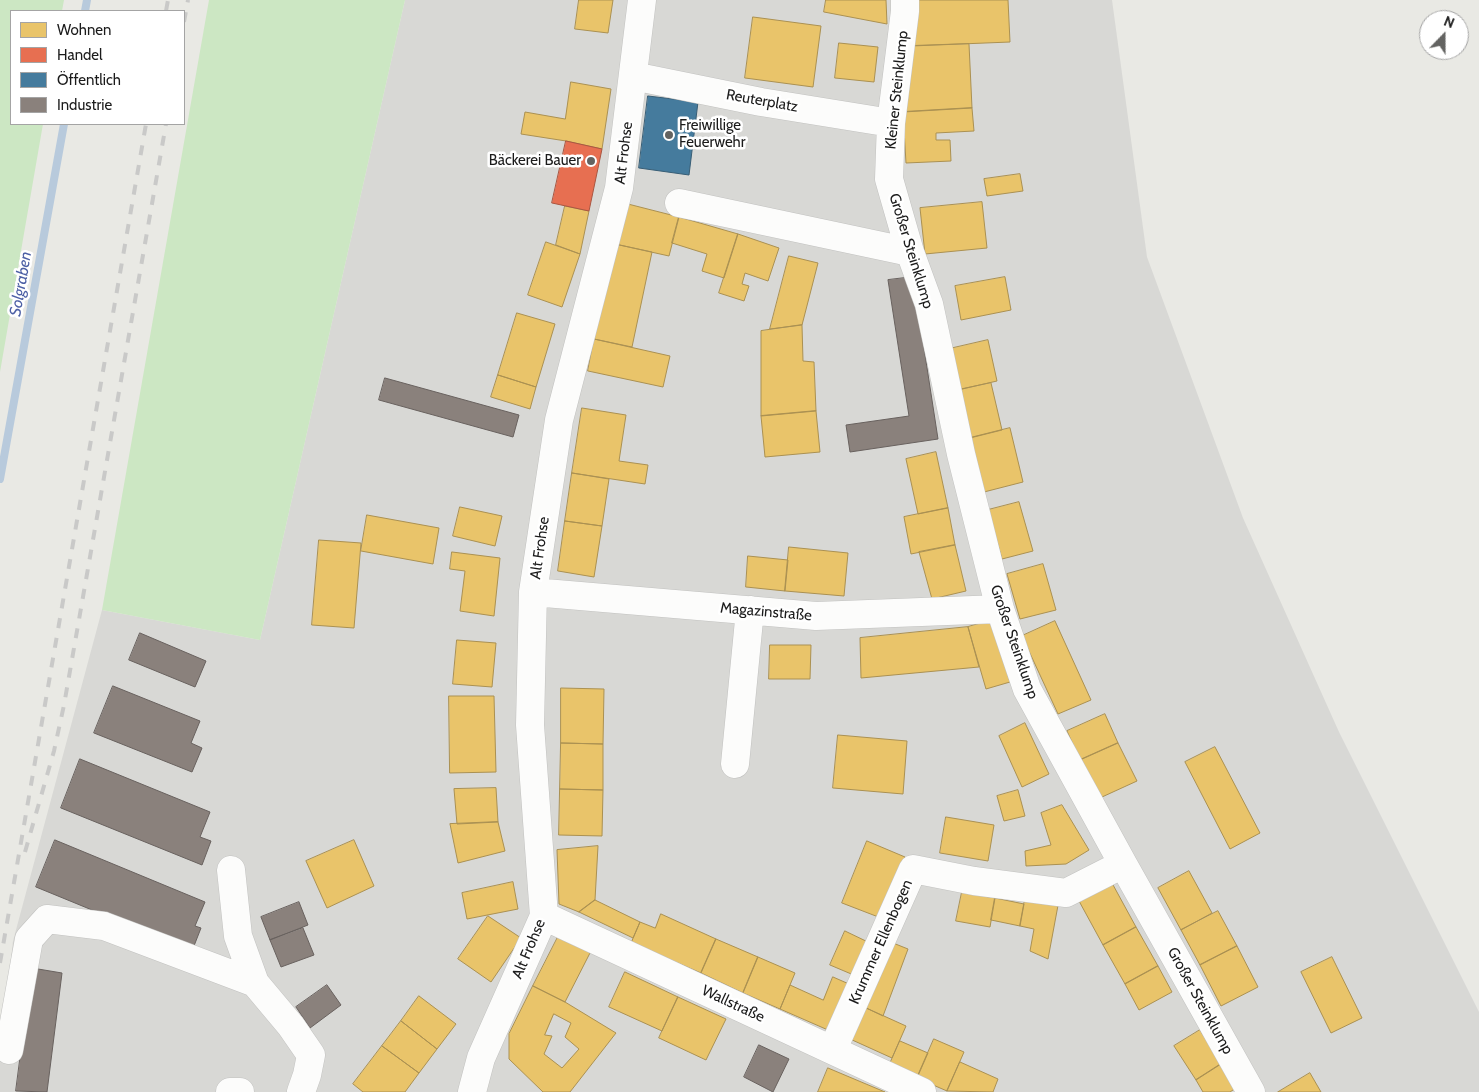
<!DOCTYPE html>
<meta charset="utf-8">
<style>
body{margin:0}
#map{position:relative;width:1479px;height:1092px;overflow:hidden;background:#e9e9e4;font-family:Cabin,sans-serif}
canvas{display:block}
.legend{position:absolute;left:10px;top:10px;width:175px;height:115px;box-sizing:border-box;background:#fff;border:1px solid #a4a4a4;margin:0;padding:6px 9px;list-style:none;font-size:15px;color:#1b1b1b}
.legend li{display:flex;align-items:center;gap:10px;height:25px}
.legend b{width:25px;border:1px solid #a4a4a4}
.north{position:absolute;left:1419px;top:10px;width:50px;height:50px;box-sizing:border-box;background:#fff;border:1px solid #a4a4a4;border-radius:50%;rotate:22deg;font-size:14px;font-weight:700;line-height:20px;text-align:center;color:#1b1b1b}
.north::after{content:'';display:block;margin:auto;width:18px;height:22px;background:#636361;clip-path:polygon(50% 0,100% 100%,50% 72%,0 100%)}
</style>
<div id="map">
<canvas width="1479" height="1092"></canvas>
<ul class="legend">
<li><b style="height:14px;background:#e9c46a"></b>Wohnen</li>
<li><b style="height:14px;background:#e76f51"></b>Handel</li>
<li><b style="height:14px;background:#457b9d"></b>Öffentlich</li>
<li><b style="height:14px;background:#8a817c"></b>Industrie</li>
</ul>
<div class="north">N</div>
</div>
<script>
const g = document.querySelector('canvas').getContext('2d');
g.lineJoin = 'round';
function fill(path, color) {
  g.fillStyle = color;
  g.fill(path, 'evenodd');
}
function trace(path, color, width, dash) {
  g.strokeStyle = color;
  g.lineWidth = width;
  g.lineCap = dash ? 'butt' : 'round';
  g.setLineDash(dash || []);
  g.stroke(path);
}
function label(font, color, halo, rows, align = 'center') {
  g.font = font + ' Cabin,sans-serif';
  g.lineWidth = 5;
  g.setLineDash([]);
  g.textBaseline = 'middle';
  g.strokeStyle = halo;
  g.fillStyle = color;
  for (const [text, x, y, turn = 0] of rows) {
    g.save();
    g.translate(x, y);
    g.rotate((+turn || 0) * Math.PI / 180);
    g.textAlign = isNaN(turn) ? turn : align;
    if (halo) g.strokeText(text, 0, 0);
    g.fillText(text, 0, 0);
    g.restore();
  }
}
fill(new Path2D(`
 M405 0H1112L1147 257 1243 518 1339 732 1479 1012V1092H0V1054L13 941 102 610 260 640Z`), '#d8d8d5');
fill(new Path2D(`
 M0 0H64L62 11H11V124H43L0 372Z
 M209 0H405L260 640 102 610Z`), '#cce7c3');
const homes = new Path2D(`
 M579 0H613L608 33 575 29Z
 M826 0H886L887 24 824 12Z
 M910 0H1008L1010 42 911 46Z
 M753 17 821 26 813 87 745 78Z
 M839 43 878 47 874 82 835 78Z
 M969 44 972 108 903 112 911 46Z
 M571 82 611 89 602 149 566 141 521 134 525 112 565 119Z
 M972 108 974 131 936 133V140H950L951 161 906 163 903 112Z
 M1020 174 1023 191 987 196 984 179Z
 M982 202 987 248 925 254 920 208Z
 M624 203 679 217 669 256 615 244Z
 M565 206 589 211 580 254 556 245Z
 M679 217 738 234 724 278 702 271 707 254 672 243Z
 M738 234 779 248 768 281 745 273 742 284 749 286 744 301 719 293Z
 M546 242 580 254 562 307 528 295Z
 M615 244 652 252 632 347 594 339Z
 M789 256 818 263 802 325 770 329Z
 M1005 277 1011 310 961 320 955 286Z
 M517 313 555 324 536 387 498 375Z
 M802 325 803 361 814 362 816 411 761 416V331Z
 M594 339 670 356 663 387 588 371Z
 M988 340 997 381 958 390 949 349Z
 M498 375 536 387 530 409 491 397Z
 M991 383 1002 430 970 438 958 390Z
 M582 408 626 415 619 461 648 465 645 484 572 473Z
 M816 411 820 452 765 457 761 416Z
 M1010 428 1023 482 984 492 970 438Z
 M936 452 948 508 918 514 906 459Z
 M572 473 609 479 602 526 565 521Z
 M1019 502 1033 551 1002 559 988 510Z
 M460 507 502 516 495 546 453 536Z
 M948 508 955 545 911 554 904 517Z
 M367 515 439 528 433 564 361 551Z
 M565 521 602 526 594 577 558 571Z
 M319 540 361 543 354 628 312 625Z
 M955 545 966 591 932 599 919 552Z
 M789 547 848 553 844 596 785 591Z
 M452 552 500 558 494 616 460 611 465 571 450 569Z
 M748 556 788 560 785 591 746 587Z
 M1043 564 1056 610 1020 619 1007 574Z
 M992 620 1010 682 986 689 968 627Z
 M1055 621 1091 700 1058 714 1022 636Z
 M968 627 979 667 861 678 860 638Z
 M457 640 496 643 492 687 453 684Z
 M770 645H811L810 679H769Z
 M561 688 604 689 603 744 561 743Z
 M449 696H494L496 772 450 773Z
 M1105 714 1118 743 1080 760 1067 731Z
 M1025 723 1049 774 1022 787 999 736Z
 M838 735 907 741 903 794 833 788Z
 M561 743 603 744V790L560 789Z
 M1118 743 1137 781 1102 797 1080 760Z
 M1215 747 1260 833 1230 849 1185 762Z
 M496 788 498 822 457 824 454 789Z
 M560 789 603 790 602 836 559 835Z
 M1018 790 1025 816 1004 821 997 796Z
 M1062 805 1089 850 1066 864 1026 866 1025 851 1051 845 1041 813Z
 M946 817 994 825 988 861 940 853Z
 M498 822 505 851 458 863 450 824Z
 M354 840 374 886 327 908 306 861Z
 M867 841 905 857 881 918 842 903Z
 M598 846 595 900 579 912 559 904 557 850Z
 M1189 871 1212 913 1181 930 1158 888Z
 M513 882 518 909 467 919 462 893Z
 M1112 883 1136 927 1103 945 1079 901Z
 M962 892 995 898 990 927 956 921Z
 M1026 894 1059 900 1048 959 1030 951 1034 929 1020 926Z
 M995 898 1024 904 1020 926 991 920Z
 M595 900 640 922 633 938 579 912Z
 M1218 911 1237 946 1200 965 1181 930Z
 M661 914 716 939 701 973 631 943 640 922 655 928Z
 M488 916 521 938 491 982 458 959Z
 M1136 927 1158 966 1125 984 1103 945Z
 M845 931 870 943 856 976 830 965Z
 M559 935 591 951 565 1002 533 986Z
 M716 939 758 957 743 993 701 973Z
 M888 941 908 949 883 1016 864 1007Z
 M1237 946 1258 987 1221 1006 1200 965Z
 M758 957 795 973 780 1009 743 993Z
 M1332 957 1362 1018 1331 1033 1301 972Z
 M1158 966 1172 992 1139 1010 1125 984Z
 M625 972 678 997 662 1031 609 1007Z
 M833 977 849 984 828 1030 780 1009 790 985 823 1000Z
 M533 986 565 1002 616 1033 570 1092H543L509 1059V1034ZM554 1014 571 1023 565 1037 579 1049 562 1068 544 1054 552 1036 545 1035Z
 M419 996 456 1024 437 1049 401 1021Z
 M678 997 726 1019 706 1060 659 1038Z
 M864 1007 906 1026 892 1058 850 1039Z
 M401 1021 437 1049 419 1073 382 1046Z
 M1200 1030 1221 1064 1196 1080 1174 1046Z
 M934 1039 964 1052 947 1091 917 1078Z
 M900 1041 928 1053 917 1078 889 1066Z
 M382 1046 419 1073 405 1092H363L353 1084Z
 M960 1062 998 1079 993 1092 947 1091Z
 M1221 1064 1236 1088 1230 1092H1203L1196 1080Z
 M828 1068 885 1092H818Z
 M1310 1073 1321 1092H1278Z`);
fill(homes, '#e9c46a');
trace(homes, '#ab9152', 1);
const shops = new Path2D(`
 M566 141 602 149 589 211 552 203Z`);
fill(shops, '#e76f51');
trace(shops, '#aa5641', 1);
const public = new Path2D(`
 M648 96 698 102 689 175 639 168Z`);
fill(public, '#457b9d');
trace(public, '#385e76', 1);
const industry = new Path2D(`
 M913 277 938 439 850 452 846 425 909 416 888 280Z
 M385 378 519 415 513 437 379 400Z
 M140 633 206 661 195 687 129 660Z
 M113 686 200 721 191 743 202 748 192 772 94 733Z
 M80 759 210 812 200 837 211 841 202 865 61 808Z
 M55 840 205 902 195 926 201 928 192 951 36 887Z
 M299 902 308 925 270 940 261 917Z
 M303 928 314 955 281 967 270 940Z
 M32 968 62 973 47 1092 16 1091Z
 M327 985 341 1005 310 1028 296 1007Z
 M759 1045 789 1059 773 1092 744 1077Z`);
fill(industry, '#8a817c');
trace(industry, '#69625f', 1);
trace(new Path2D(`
 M85 11 87 0
 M0 479 64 124`), '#b8cadc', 8);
const minor = new Path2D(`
 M905 0V11L891 123 889 179 910 252 929 304 961 454 1000 609 1027 689 1123 864 1251 1092
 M633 76 761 102 891 123
 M679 203 910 252
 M533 592 816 616 1000 609
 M735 764 750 610
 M231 870 238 936 255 983 291 1026 311 1055 307 1075 301 1092
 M544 916 922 1092
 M833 1049 913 869 974 881 1066 893 1123 864
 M9 1050 29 939 47 919 104 926 255 983
 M230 1092H240
 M472 1092 481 1058 544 916 530 725 533 592 559 420 619 188 642 0`);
trace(minor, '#c2c2c0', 29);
trace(minor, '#fcfcfb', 28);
trace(new Path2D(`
 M166 11 168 0
 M184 22 188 0
 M25 852 54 751 64 705 166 124
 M0 963 146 124`), '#c9c9c8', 4, [10, 10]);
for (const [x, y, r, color] of [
 [669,135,5,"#636361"],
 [591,161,5,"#636361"]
]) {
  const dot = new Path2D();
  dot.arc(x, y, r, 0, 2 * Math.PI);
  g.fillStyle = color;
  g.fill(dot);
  trace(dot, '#fff', 2);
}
label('15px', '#1b1b1b', '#fff', [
 ["Kleiner Steinklump",897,90,-84],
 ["Reuterplatz",762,101,10],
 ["Alt Frohse",624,153,-83],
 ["Großer Steinklump",911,251,73],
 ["Alt Frohse",540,548,-82],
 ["Magazinstraße",766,612,5],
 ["Großer Steinklump",1014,642,71],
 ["Krummer Ellenbogen",881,942,-66],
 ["Alt Frohse",529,949,-67],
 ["Großer Steinklump",1200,1001,61],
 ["Wallstraße",733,1004,25]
]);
label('15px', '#1b1b1b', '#fff', [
 ["Freiwillige",679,126],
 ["Feuerwehr",679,143],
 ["Bäckerei Bauer",581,161,"right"]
], 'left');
label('italic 16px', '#4d60a5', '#fff', [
 ["Solgraben",21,284,-80]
]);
</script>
